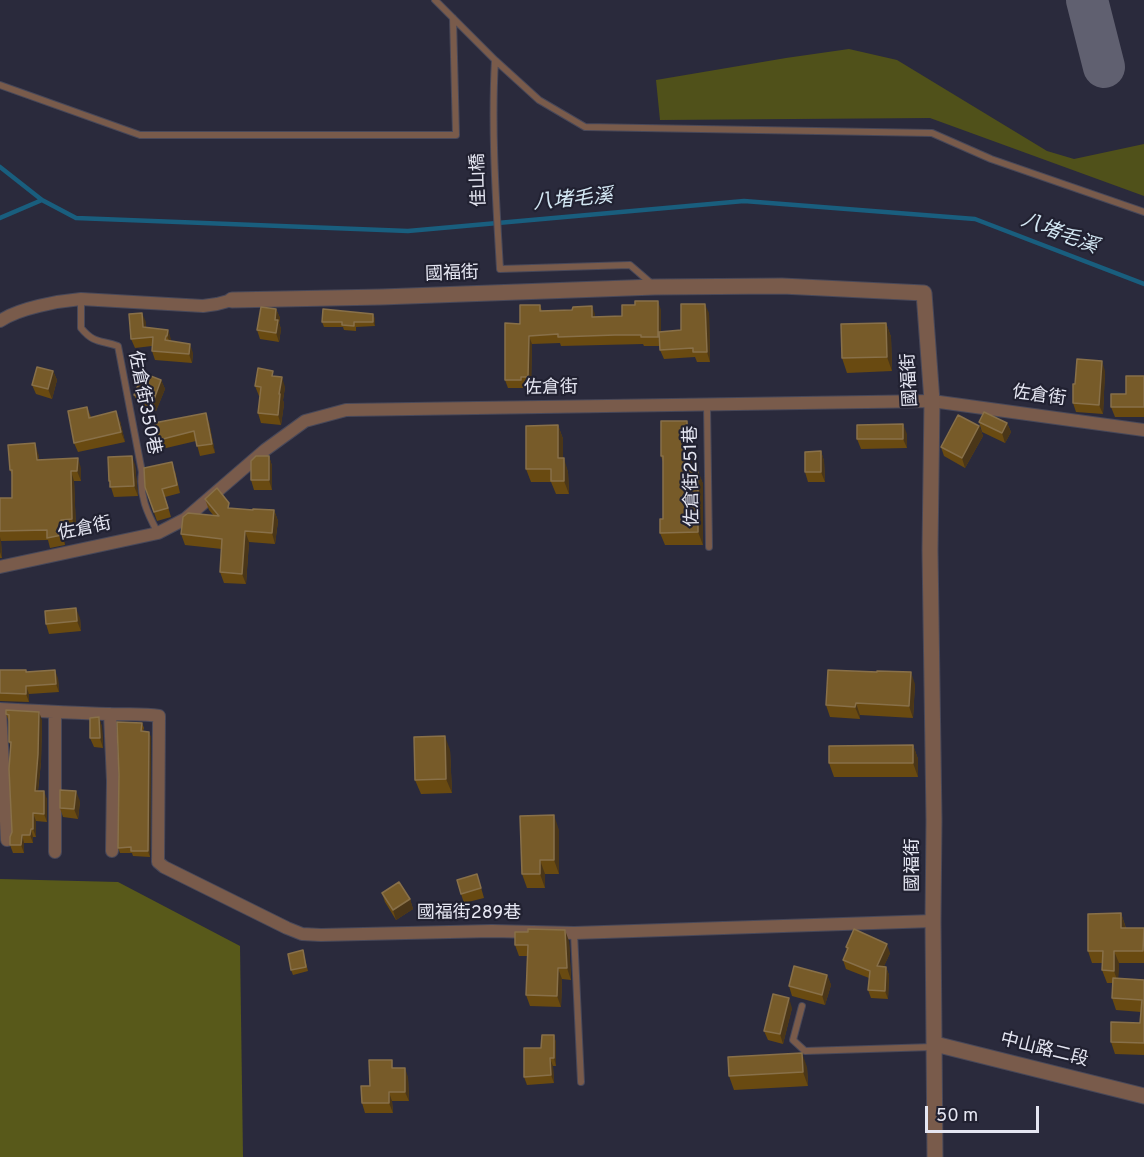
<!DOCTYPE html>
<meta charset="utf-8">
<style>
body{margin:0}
#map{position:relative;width:1144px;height:1157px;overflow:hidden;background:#2a2a3c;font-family:Overpass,sans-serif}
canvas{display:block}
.scale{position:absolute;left:925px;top:1106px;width:114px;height:27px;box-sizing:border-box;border:3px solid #e5e6f2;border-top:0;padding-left:8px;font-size:18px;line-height:21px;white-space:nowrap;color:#e5e6f2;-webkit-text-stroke:4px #212131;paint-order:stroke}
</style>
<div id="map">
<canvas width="1144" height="1157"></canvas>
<div class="scale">50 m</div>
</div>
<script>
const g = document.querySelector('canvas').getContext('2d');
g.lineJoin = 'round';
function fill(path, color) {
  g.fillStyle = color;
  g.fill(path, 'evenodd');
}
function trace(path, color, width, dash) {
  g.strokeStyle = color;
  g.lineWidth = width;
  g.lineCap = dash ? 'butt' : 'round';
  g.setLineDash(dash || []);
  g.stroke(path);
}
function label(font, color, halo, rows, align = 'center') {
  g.font = font + ' Overpass,"Noto Sans TC",sans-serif';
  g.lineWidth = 4.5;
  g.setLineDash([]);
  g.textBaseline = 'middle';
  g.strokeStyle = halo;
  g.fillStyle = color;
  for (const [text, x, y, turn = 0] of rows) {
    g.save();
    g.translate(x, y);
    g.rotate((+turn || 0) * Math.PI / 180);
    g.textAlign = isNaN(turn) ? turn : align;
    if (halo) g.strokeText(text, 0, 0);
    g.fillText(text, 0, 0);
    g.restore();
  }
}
fill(new Path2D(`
 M849 49 897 60 1047 151 1074 159 1144 144V196L930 118 660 120 656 80 786 58Z`), '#50511a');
fill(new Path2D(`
 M0 879 118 882 240 946 243 1157H0Z`), '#58591a');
trace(new Path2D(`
 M0 167 42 200
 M0 218 42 200 76 218 408 231 744 201 975 219 1144 284`), '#195e7e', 4.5);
trace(new Path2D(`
 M1087 0 1104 67`), '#606070', 42);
const service = new Path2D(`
 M435 0 495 60C491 130 496 200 500 269L630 265 652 284
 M495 60 539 100 585 127 932 133 991 159 1144 212
 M0 85 140 135H456L453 18
 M81 299V328C94 344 101 340 118 346L142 472C139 495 147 513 158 533
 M707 405 709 547
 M574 933 581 1082
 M802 1006 793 1040 805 1051 933 1047`);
const minor = new Path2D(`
 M0 321C19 308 58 301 81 299L203 306 217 304 232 300
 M0 567 158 533 185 519 265 450 305 421 346 410 932 401 1144 430
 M0 709C36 711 72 713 108 714 125 715 142 713 159 716L158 862 164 867 287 928 302 934 321 935 492 931 574 933 933 921
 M0 709 7 840
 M55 712V852
 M110 714 113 781 112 851`);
const tertiary = new Path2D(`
 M232 300 381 297 655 287 782 286 924 293 932 401 930 550 934 820 933 921 935 1157
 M935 1044 1144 1096`);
trace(service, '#484859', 8);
trace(minor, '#484859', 14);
trace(tertiary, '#484859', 17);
trace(service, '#795b4b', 6);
trace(minor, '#795b4b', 12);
trace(tertiary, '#795b4b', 15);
fill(new Path2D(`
 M540 305 542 311 595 314V317L622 316 661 310V332L681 330 709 313 710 362H697L695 357 664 359 660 350V346H644L643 344 561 346 560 343 532 344 531 385H525L524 388H508L505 380 520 324Z
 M276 309 280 318 279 323 281 329 279 342 260 339 257 330Z
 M375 318V326L356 327V331L344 330 343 327H324L322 322Z
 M146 322V327L168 330 171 341 193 353 192 363 155 360 152 351V346L135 348 131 339Z
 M886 323 891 337 892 371 847 373 842 358Z
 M53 371 57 380 52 399 36 394 32 385Z
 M1105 371 1103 414 1076 412 1073 403Z
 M275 376 285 387 283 400 284 404 281 425 261 423 258 413 260 396H259L255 386Z
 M1144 376V417H1115L1111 407Z
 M161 380 165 389 156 411 138 404 134 395Z
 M87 407 91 417 120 421 125 442 78 452 74 443Z
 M209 422 215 453 200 456 196 441 162 449 159 440Z
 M979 422 1007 423 1011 432 1005 443 982 432Z
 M558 425 563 439V458L568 472 569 494H556L551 482H531L526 469Z
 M979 426 983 436 965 468 944 456 941 447Z
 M692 434V471H698L703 484V545H665L660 533 663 519V462L661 456Z
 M907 434V448L861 449 857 439Z
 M821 451 824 461 825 482H808L805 472Z
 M38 453 39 459 81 468V481H74L76 529 65 530V545L50 548 48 540 1 541 2 558H0V498H12V475L10 470Z
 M269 456 272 466V490H254L251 480Z
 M135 465 138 496 114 497 109 481Z
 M175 471 180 493 165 497 171 517 157 521 145 487Z
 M205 499 231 509 253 510H274L278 521 275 544 249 542 246 584 224 583 220 572 222 549 185 545 181 534 214 516 209 510Z
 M80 618 81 631 49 634 46 624Z
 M0 670 26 672 58 678 59 692 29 694V702L0 701Z
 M877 672 915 684 913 718 860 715V719L830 717 826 705Z
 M6 714 42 720 41 762 38 791 47 799V822L36 821V837H33V843H24V853H13L10 845 12 832 11 747 9 742V722Z
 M99 717 102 727 103 748 94 747 90 738Z
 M142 723 144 728 143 731 151 737 150 857 133 856 132 853H120L118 848Z
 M913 745 918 759V777H834L829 763Z
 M450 750 452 793 421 794 415 780Z
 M80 801 78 819 63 817 60 808Z
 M559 830V874H545V888H527L522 874Z
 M480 884 484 898 464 903 461 894Z
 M382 893 410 899 413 909 396 920 385 902Z
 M1121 913 1126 928 1144 930V963H1119L1118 978 1144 980V1055L1115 1054 1111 1042 1140 1023 1141 1012 1116 1010 1112 998 1113 983H1107L1102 970V963H1092L1088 951Z
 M569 941 571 980 562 979 561 1007 530 1006 526 995 527 956H519L515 945Z
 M846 947 890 953 884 966 886 967 889 975 888 999 871 998 868 990 869 978 846 969 843 960 847 951Z
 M304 955 308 971 293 975 291 970Z
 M827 975 831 985 825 1005 792 996 789 986Z
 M792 1008 783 1044 768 1040 764 1031Z
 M554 1035 556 1043V1066H553L554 1083 527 1085 524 1077 541 1048Z
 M807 1067 808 1086 734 1090 729 1076Z
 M395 1068 408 1077 409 1101H392L393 1113H365L362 1103 370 1086Z`), '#694a11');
fill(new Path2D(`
 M658 301 661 310V346L658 337Z
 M705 304 709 313 710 362 707 352Z
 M592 306 595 314V325L592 317Z
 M276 309 280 318 279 323 281 329 279 342 276 333 275 320Z
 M142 313 146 322V336L143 327Z
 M373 314 375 318V326L373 322Z
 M886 323 891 337 892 371 887 357Z
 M168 330 171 339V345L167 336Z
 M529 336 532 344 531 385 528 377Z
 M190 344 193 353 192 363 189 354Z
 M1102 361 1105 371 1103 414 1099 405Z
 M53 371 57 380 52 399 48 389Z
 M282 377 285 387 283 400 284 404 281 425 278 415 279 394Z
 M161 380 165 389 156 411 153 402Z
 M116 411 120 421 125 442 121 432Z
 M206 413 209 422 215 453 212 444Z
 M687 421 692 434V484L687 471Z
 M1007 423 1011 432 1005 443 1002 433Z
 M903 424 907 434V448L903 439Z
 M558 425 563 439V472L558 458Z
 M979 426 983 436 965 468 962 458Z
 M35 443 38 453 41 470 37 460Z
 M821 451 824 461 825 482 821 472Z
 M132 456 135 465 138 496 134 486Z
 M269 456 272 466V490L269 480Z
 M78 458 81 468V481L77 471Z
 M564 458 568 472 569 494 564 481Z
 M71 471 74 481 76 529 72 519Z
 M698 471 703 484V545L698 532Z
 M274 510 278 521 275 544 272 533Z
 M61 520 65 530V545L62 535Z
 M245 531 249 542 246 584 242 574Z
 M0 537 1 541 2 558 0 552Z
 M76 608 80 618 81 631 77 621Z
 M55 670 58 678 59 692 56 684Z
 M911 672 915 684 913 718 909 706Z
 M26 686 29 694V702L26 694Z
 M856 703 860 715V719L855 707Z
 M39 712 42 720 41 762 37 799 35 791Z
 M99 717 102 727 103 748 100 738Z
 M149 732 151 737 150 857 148 851Z
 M445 736 450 750 452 793 446 779Z
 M913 745 918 759V777L913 763Z
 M44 791 47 799V822L44 814Z
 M76 791 80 801 78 819 74 809Z
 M33 813 36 821V837L33 829Z
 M554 815 559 830V874L554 860Z
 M31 829 33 837V843L30 835Z
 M22 835 24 843V853L21 845Z
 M540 860 545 874V888L540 874Z
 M410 899 413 909 396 920 393 910Z
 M1121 913 1125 926 1126 941 1121 928Z
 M565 930 569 941 571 980 567 968Z
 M887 944 890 953 880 975 877 966Z
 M1114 951 1119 963 1118 983 1114 971Z
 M886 967 889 975 888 999 885 991Z
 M558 968 562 979 561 1007 557 996Z
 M827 975 831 985 825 1005 822 995Z
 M789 998 792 1008 783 1044 780 1034Z
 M554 1035 556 1043V1066L554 1058Z
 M802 1053 807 1067 808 1086 803 1072Z
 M550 1058 553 1066 554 1083 551 1075Z
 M405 1068 408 1077 409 1101 405 1092Z
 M389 1092 392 1101 393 1113 389 1103Z`), '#4a3618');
const building = new Path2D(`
 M635 301H658V337H641V335H615L558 337V334L529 336 528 377H521V380H505V323L520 324V305H540V311L572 310 573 307 592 306V317L622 316V305H635Z
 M681 304H705L707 352H693V348L660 350 659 332 681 330Z
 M261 307 276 309 275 320H278L276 333 257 330Z
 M323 309 373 314V322H354V326L342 325V322H322Z
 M142 313 143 327 168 330 167 336H166L165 340 190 344 189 354 152 351 153 337 131 339 129 314Z
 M886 323 887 357 842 358 841 324Z
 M1077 359 1102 361 1099 405 1073 403V384H1075Z
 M37 367 53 371 48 389 32 385Z
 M258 368 273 371 272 376 282 377 279 394H280L278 415 258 413 261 387 255 386Z
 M143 373 161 380 153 402 134 395Z
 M1126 376H1144V407H1111V394H1126Z
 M87 407 89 418 116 411 121 432 74 443 68 411Z
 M984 412 1007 423 1002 433 979 422Z
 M206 413 212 444 197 446 194 431 159 440 154 423Z
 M958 415 979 426 962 458 941 447Z
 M661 421H687V471H698V532L660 533V519H663V456H661Z
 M903 424V439H857V425Z
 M558 425V458H564V481H551V469H526V426Z
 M35 443 37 460 78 458 77 471H71L72 519 61 520 62 535 47 538V530L0 531V498H12V470H10L8 445Z
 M821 451V472H805V452Z
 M132 456 134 486 110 487V481H109L108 457Z
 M256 456H269V480H251V461Z
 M172 462 177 485 162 489 168 508 154 512 145 487 144 468Z
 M217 488 229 503 228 508 253 510V509L274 510 272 533 245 531 242 574 220 572 222 539 181 534 183 517 188 513 219 516 205 499Z
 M76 608 77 621 46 624 45 611Z
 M0 670H26V672L55 670 56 684 26 686V694L0 693Z
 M828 670 877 672V671L911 672 909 706 856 703 855 707 826 705Z
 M6 710 39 712 38 754 35 791H44V814L33 813V829H31L30 835H22L21 845H10V837L12 832 9 769 11 742H9V715L6 714Z
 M99 717 100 738H90V718Z
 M117 722 142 723 141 731 149 732 148 851H131V847L118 848 119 775Z
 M445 736 446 779 415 780 414 737Z
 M913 745V763H829V746Z
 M60 790 76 791 74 809 60 808Z
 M554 815V860H540V874H522L520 816Z
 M477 874 481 888 461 894 457 880Z
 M399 882 410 899 393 910 382 893Z
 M1121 913V928H1144L1143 951H1114V971L1102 970 1103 951H1088V914Z
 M528 929 565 930 567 968H558L557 996 526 995 528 945H515V932H528Z
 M854 929 887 944 877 966 886 967 885 991 868 990 870 971 843 960 848 948 846 947Z
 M303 950 306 967 291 970 288 954Z
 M794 966 827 975 822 995 789 986Z
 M1113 978 1144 980V1043L1111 1042V1022L1140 1023 1142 1000 1112 998Z
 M773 994 789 998 780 1034 764 1031Z
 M542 1035H554V1058H550L551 1075 524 1077V1048H541Z
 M802 1053 803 1072 729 1076 728 1057Z
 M369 1060H392V1068H405V1092H389V1103H362L361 1086H370Z`);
fill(building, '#775b29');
trace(building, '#887049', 1.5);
label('18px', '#e5e6f2', '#212131', [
 ["佳山橋",480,180,-92],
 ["國福街",452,275,-2],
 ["國福街",911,380,-93],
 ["佐倉街",551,389,-1],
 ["佐倉街",1039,397,8],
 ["佐倉街350巷",143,403,79],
 ["佐倉街251巷",693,476,-91],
 ["佐倉街",85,530,-12],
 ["國福街",914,865,-90],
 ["國福街289巷",469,914],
 ["中山路二段",1044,1051,14]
]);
label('italic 20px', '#d3e7f3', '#212131', [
 ["八堵毛溪",573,201,-5],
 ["八堵毛溪",1059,235,21]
]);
</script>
